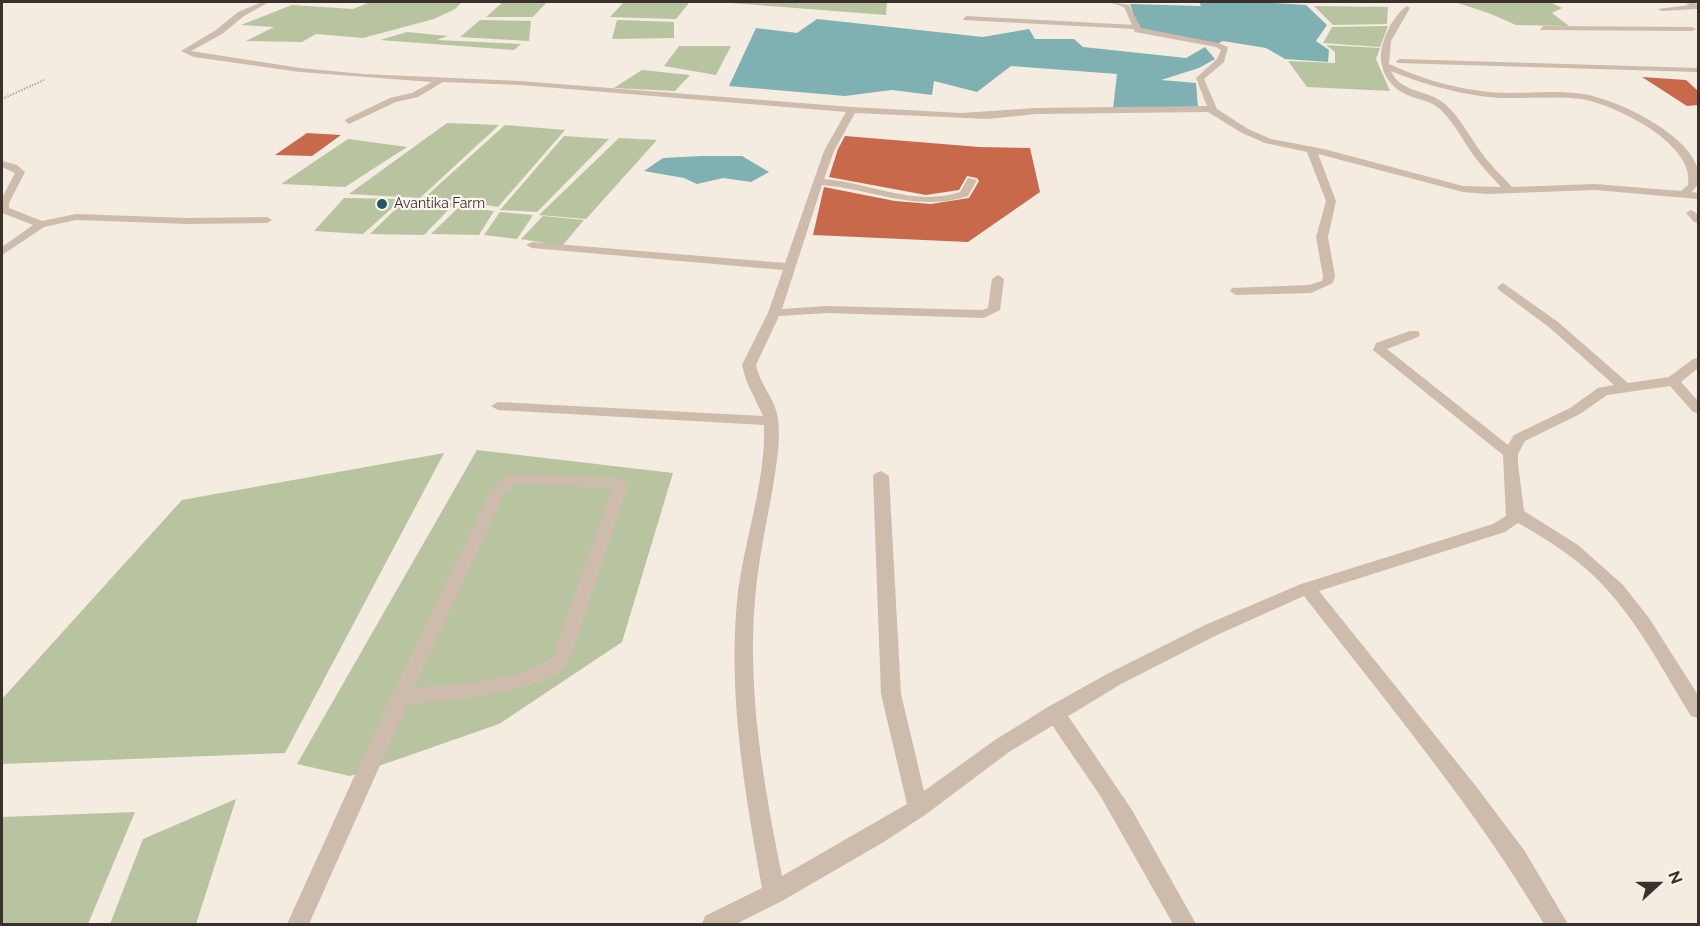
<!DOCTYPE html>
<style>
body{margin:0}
#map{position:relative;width:1700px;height:926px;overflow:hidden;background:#f4ebe1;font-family:Raleway,sans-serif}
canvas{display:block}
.frame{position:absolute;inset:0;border:3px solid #3b302b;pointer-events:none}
.north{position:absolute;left:1628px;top:854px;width:60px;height:60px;-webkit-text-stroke:4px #fbf5ee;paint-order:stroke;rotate:69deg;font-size:16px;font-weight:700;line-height:24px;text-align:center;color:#3b302b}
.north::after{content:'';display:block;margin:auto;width:21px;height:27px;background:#3b302b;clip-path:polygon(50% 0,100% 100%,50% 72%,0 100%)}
</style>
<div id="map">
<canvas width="1700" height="926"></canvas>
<div class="frame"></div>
<div class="north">N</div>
</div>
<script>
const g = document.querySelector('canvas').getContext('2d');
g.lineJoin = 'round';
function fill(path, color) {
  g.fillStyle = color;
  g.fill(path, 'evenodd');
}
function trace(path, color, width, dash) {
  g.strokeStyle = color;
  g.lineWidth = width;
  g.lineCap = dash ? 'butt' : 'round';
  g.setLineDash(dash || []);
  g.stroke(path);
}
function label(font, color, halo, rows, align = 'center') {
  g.font = font + ' Raleway,sans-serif';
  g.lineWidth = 4.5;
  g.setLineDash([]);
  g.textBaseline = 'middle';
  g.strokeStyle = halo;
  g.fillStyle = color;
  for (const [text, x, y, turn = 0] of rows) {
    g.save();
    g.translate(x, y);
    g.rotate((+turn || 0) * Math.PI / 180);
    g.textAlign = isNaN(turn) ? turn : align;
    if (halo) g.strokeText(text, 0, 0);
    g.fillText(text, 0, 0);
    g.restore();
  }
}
fill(new Path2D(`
 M370 2H462L455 9 434 19 363 38 316 34 302 42 246 41 274 27 241 25 292 5 353 9Z
 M503 2H547L533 17H486Z
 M624 2 689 3 676 19 610 17Z
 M718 2H887L886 15Z
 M1407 2H1550L1562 8 1552 13 1569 26 1516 25 1491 14 1458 3Z
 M1314 6 1388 7 1387 24 1333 25Z
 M480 20 531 21 529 41 460 37Z
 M617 20 674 22V38L612 39Z
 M1388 26 1380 47 1323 43 1332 27Z
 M407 32 448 36 437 40 521 44 514 50 380 40Z
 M1326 45 1380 48 1376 59 1390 91 1307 87 1288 61 1335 63V52Z
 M679 46H731L716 75 664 66Z
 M642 70 690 75 675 91 614 88Z
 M447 123 499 125 420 198 349 194Z
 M505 125 565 130 498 207 461 201 423 199Z
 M564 136 609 139 537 212 500 210Z
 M619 138 657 140 586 219 539 215Z
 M348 139 407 147 345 187 281 184Z
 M344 198 402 199 363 234 314 231Z
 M405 200 455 203 424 235 370 234Z
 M459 207 494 211 479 235 431 234Z
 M500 212 533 215 517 239 484 235Z
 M543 216 584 220 562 246 521 239Z
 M477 450 673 473 622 642 499 724 350 776 297 764Z
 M444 453 285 753 2 764V699L182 500Z
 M236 799 196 924H110L143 839Z
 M135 812 88 924H2V817Z`), '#b8c4a0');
fill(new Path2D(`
 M1199 2H1258L1306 5 1327 25 1316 41 1329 50 1328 62 1285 59 1266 48 1223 41 1217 44 1139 30 1130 4 1201 6Z
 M817 19 983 37 1029 29 1035 39H1074L1083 47 1186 58 1205 47 1215 59 1199 68 1161 80 1196 83 1198 107 1113 109 1117 74 1011 66 977 92 934 81 932 95 892 90 845 96 729 86 756 28 797 33Z
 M702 156H742L769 172 751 182 723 178 697 184 684 178 644 171 663 158Z`), '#7fb0b2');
fill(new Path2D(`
 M1642 77 1686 80 1698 91V105L1687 106Z
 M307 133 341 135 312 156 275 155Z
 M845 136 979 147 1030 148 1040 192 968 242 813 235 824 187 895 201 931 204 969 198 979 181 977 178 967 176 959 190 926 195 829 177 838 149Z`), '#c8694b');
trace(new Path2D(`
 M2 99 44 80`), '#b9a596', 2, [1.5, 1.5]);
fill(new Path2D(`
 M966 16 1135 25 1139 27 1135 29 963 20Z
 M1055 705 1062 707 1132 810 1196 924H1173L1101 797 1048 719 1045 713 1048 707Z`), '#cdbbac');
fill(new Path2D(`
 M262 2H269L244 16 222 34 191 51 300 68 364 74 520 81 852 107 961 113 1036 108 1207 106 1196 78 1217 59 1221 50 1216 47 1135 32 1124 7 1109 2 1129 5 1141 28 1218 43 1228 47 1224 62 1204 79 1217 109 1248 129 1271 139 1324 149 1463 186 1501 187C1492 177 1482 167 1474 156 1463 141 1455 124 1442 111 1431 100 1418 100 1405 94 1384 83 1376 62 1384 40 1388 28 1397 12 1407 6L1410 8 1391 41 1389 64C1418 77 1449 87 1481 91 1515 96 1549 89 1583 94 1616 99 1690 134 1698 170 1699 174 1698 180 1698 184L1692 192 1698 193V199L1595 190 1487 194 1463 192 1318 154 1336 201 1328 237 1335 276 1333 283 1311 293 1236 295 1230 291 1232 288 1309 285 1322 281 1323 276 1316 237 1326 201 1307 152 1265 143 1242 133 1208 112 1036 114 988 119 855 113 834 151 824 179C870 183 915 207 960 192L968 178 977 180 968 196C917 213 873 189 822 185L782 309 827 306 982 310 988 308 992 279 998 275 1004 279 1000 310 984 318 827 313 779 316 756 365C760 385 776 400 778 419 781 442 776 465 773 487 766 525 758 562 755 600 747 693 764 786 782 876L907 804 881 694 873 476 876 473 881 471 889 476 901 694 924 791 995 740 1048 707 1107 674 1205 625 1301 584 1493 524 1506 516 1503 455 1373 350 1376 343 1410 331H1418L1420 334 1418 337 1387 349 1508 445 1514 435 1570 408 1598 388 1614 385 1550 328 1499 290 1497 287 1503 283 1558 322 1628 383 1669 377 1693 359 1698 358V368L1681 382 1698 401V413L1693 412 1670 386 1607 395 1580 414 1525 441 1518 454V464L1524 511 1578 545 1623 585 1649 618 1698 695V718L1691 716C1662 669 1636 618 1597 579 1574 556 1546 539 1518 523L1505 532 1319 591 1475 785 1524 850 1568 924H1544C1475 808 1387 703 1304 596L1217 635 1121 684 1009 752 925 815 882 843 782 901 736 924H702L705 916 762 888C745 793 728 697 737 601 743 542 766 484 764 425L498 410 491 406 498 402 763 416 746 380 742 365 768 313 783 270 532 248 526 245 532 242 785 263 824 151 846 112 520 85 443 82 418 97 396 102 349 124 345 121 346 119 390 98 412 93 432 82 300 72 194 57 181 51 216 30 238 12ZM1391 71C1419 83 1449 91 1480 96 1513 101 1547 95 1581 99 1614 104 1696 144 1688 185L1681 191 1595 184 1512 187C1501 175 1490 165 1481 152 1469 136 1460 117 1445 104 1428 89 1401 94 1391 71Z
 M1684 2H1692L1698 5V9L1661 11 1658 9 1689 5Z
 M1543 26 1692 27 1696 29 1692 31 1540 30Z
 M1400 59 1698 68V72L1397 63 1396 61Z
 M2 161 17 165 25 172 9 203V208L42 221 76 214 188 218 267 217 272 220 267 223 188 224 76 220 44 227 2 255V247L33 225 2 213V198L15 173 2 167Z
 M1691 210 1698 214V223L1694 222 1686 213Z
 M513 474 617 478 622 480 628 486 572 654C569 659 567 666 562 670 533 694 445 700 407 705L309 924H287L390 698 490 491 500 480ZM515 484 612 488 554 653C533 682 449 684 414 688L505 493Z`), '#cdbbac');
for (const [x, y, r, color] of [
 [382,204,6,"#1f5a5e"]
]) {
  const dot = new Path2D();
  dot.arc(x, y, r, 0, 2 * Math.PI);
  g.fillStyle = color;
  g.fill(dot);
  trace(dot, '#fbf5ee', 2);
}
label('14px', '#3b302b', '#fbf5ee', [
 ["Avantika Farm",394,204]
], 'left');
</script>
